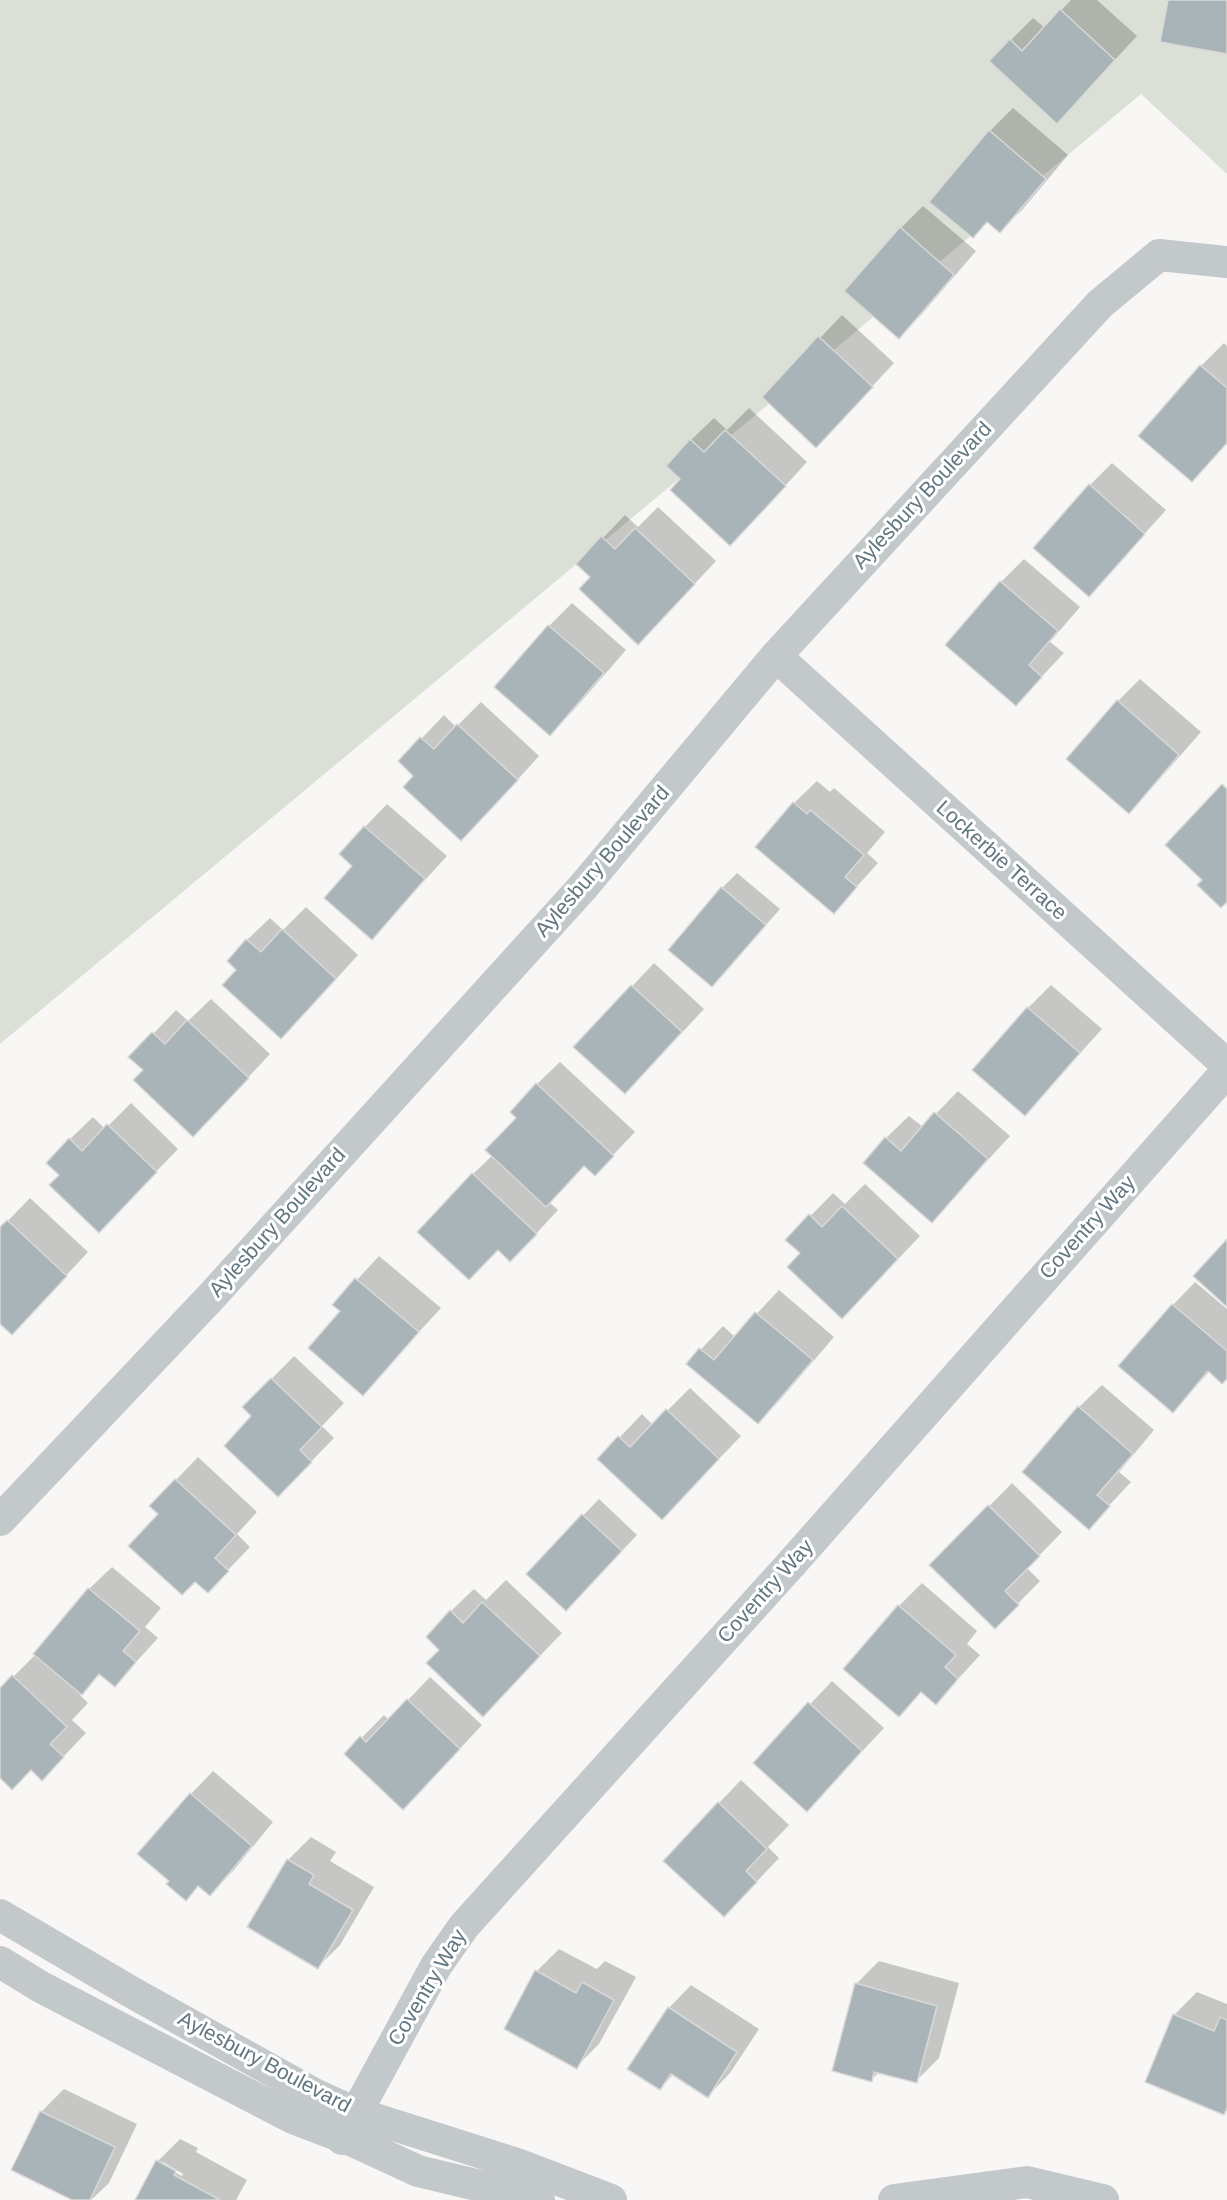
<!DOCTYPE html>
<style>
body{margin:0}
canvas{display:block;background:#f8f7f5}
</style>
<canvas width="1227" height="2200"></canvas>
<script>
const g = document.querySelector('canvas').getContext('2d');
g.lineJoin = 'round';
function fill(path, color) {
  g.fillStyle = color;
  g.fill(path, 'evenodd');
}
function trace(path, color, width, dash) {
  g.strokeStyle = color;
  g.lineWidth = width;
  g.lineCap = dash ? 'butt' : 'round';
  g.setLineDash(dash || []);
  g.stroke(path);
}
function label(font, color, halo, rows, align = 'center') {
  g.font = font + ' Arial,sans-serif';
  g.lineWidth = 6;
  g.setLineDash([]);
  g.textBaseline = 'middle';
  g.strokeStyle = halo;
  g.fillStyle = color;
  for (const [text, x, y, turn = 0] of rows) {
    g.save();
    g.translate(x, y);
    g.rotate((+turn || 0) * Math.PI / 180);
    g.textAlign = isNaN(turn) ? turn : align;
    if (halo) g.strokeText(text, 0, 0);
    g.fillText(text, 0, 0);
    g.restore();
  }
}
fill(new Path2D(`
 M0 0H1227V174L1141 94 0 1044Z`), '#dae0d6');
fill(new Path2D(`
 M1071 0H1097L1137 36 1057 122 1011 40 1033 18 1045 28Z
 M1013 108 1068 155 1023 209 1000 231 988 221 990 131Z
 M923 206 976 251 922 314 899 337 901 228Z
 M842 315 894 363 838 423 764 397Z
 M1224 343 1227 346V444L1192 480 1141 436 1201 366Z
 M749 408 807 462 753 521 682 479 691 440 714 418 727 430Z
 M1112 463 1166 510 1089 595 1090 485Z
 M658 507 716 561 661 620 592 577 578 564 625 515 638 527Z
 M1024 559 1080 607 1050 642 1064 653 1016 704 947 645 1001 582Z
 M572 603 626 650 573 711 550 734 496 687 549 626Z
 M1140 679 1201 732 1151 789 1129 812 1118 701Z
 M481 702 539 756 484 817 415 776 400 761 444 715 456 727Z
 M817 781 830 792 834 788 885 832 867 853 878 863 834 912 794 803Z
 M387 804 447 856 372 938 365 827Z
 M737 873 780 909 727 969 722 888Z
 M306 907 358 955 304 1014 238 970 247 940 270 918 283 930Z
 M654 963 704 1009 647 1070 575 1047Z
 M1051 985 1102 1029 1025 1114 1028 1008Z
 M211 999 270 1054 216 1112 145 1070 131 1057 176 1010 188 1021Z
 M560 1062 635 1132 595 1174 585 1165 549 1202 558 1210 533 1237 473 1174 493 1155 518 1118 537 1084Z
 M958 1091 1010 1136 932 1221 886 1138 909 1116 923 1127Z
 M131 1103 178 1149 121 1208 61 1175 70 1139 93 1117 105 1129Z
 M865 1184 920 1236 865 1294 802 1253 787 1240 833 1193 845 1204Z
 M30 1198 88 1252 34 1310 0 1322V1229Z
 M379 1256 441 1308 363 1393 342 1311 334 1305Z
 M1195 1282 1227 1309V1377L1210 1371 1173 1411V1305Z
 M779 1290 834 1337 780 1400 758 1422 688 1363 723 1326 735 1337Z
 M294 1356 344 1403 322 1426 334 1438 300 1473 244 1407Z
 M1102 1385 1154 1430 1119 1472 1131 1482 1088 1528 1079 1407Z
 M690 1388 741 1436 684 1495 599 1459 642 1414 653 1425Z
 M198 1457 257 1512 237 1534 250 1547 208 1591 160 1514 176 1480Z
 M1012 1483 1062 1532 1027 1568 1040 1581 995 1627 931 1565Z
 M599 1499 637 1535 581 1594 528 1573Z
 M112 1567 161 1608 145 1627 158 1638 115 1685 101 1673 80 1695 88 1703 72 1720 86 1733 42 1779 31 1769 0 1776V1690L36 1654 89 1589Z
 M506 1580 562 1633 483 1715 441 1650 451 1611 474 1589 486 1600Z
 M922 1583 977 1631 967 1644 980 1655 936 1703 922 1691 898 1715 845 1669 899 1606Z
 M430 1677 482 1725 426 1785 346 1754 384 1715 389 1720Z
 M832 1681 884 1728 807 1810 755 1763Z
 M213 1771 273 1822 233 1871 210 1894 199 1885 186 1898 191 1794Z
 M741 1780 789 1825 768 1847 779 1858 746 1893 719 1803Z
 M311 1837 336 1852 330 1861 374 1887 340 1945 318 1967 249 1927 288 1860Z
 M559 1949 597 1969 605 1961 636 1977 599 2044 576 2067 537 1971Z
 M879 1961 959 1983 939 2058 916 2081 879 2072 871 2080 834 2070 857 1983Z
 M691 1985 759 2029 730 2073 708 2096 674 2074 660 2088 669 2008Z
 M1197 1992 1227 2004V2110L1224 2113 1174 2015Z
 M64 2089 137 2124 109 2183 91 2200H75L13 2170 42 2111Z
 M180 2139 198 2148 196 2152 247 2180 236 2200H136L158 2161ZM163 2162 183 2174 182 2176 163 2166Z`), '#0003');
const building = new Path2D(`
 M1168 0H1227V54L1160 42Z
 M1060 9 1115 60 1057 124 989 61 1010 39 1022 51Z
 M989 130 1046 179 1000 233 987 222 973 238 929 202Z
 M900 227 954 275 899 339 844 291Z
 M818 336 873 387 816 448 762 397Z
 M1200 365 1227 388V443L1192 482 1138 436Z
 M725 430 786 486 730 546 670 490 680 479 666 466 690 439 704 452Z
 M1089 484 1145 534 1089 597 1033 548Z
 M635 528 695 584 638 645 579 589 590 577 576 564 601 536 615 549Z
 M1000 581 1058 631 1029 665 1042 677 1016 706 945 645Z
 M548 625 604 673 550 736 494 687Z
 M1117 700 1179 755 1129 814 1066 759Z
 M457 724 518 780 461 841 403 787 413 776 398 761 420 737 434 749Z
 M1222 784 1227 789V902L1221 908 1197 885 1202 880 1165 845Z
 M793 802 807 814 810 810 864 855 845 877 857 887 834 914 755 847Z
 M364 826 425 879 372 940 324 898 352 866 339 854Z
 M721 887 766 925 712 987 668 950Z
 M282 929 336 979 281 1039 222 985 236 970 227 961 246 939 261 952Z
 M631 985 682 1032 625 1094 573 1047Z
 M1027 1007 1080 1053 1025 1116 972 1070Z
 M187 1020 249 1078 193 1137 133 1080 143 1070 128 1057 152 1032 165 1044Z
 M536 1083 614 1156 595 1176 584 1166 546 1207 485 1150 516 1118 510 1112Z
 M934 1112 988 1159 932 1223 863 1163 885 1137 901 1151Z
 M107 1124 157 1172 99 1233 49 1185 59 1175 46 1163 69 1138 82 1151Z
 M472 1173 537 1234 510 1262 498 1250 469 1280 417 1232Z
 M842 1206 898 1259 842 1319 787 1267 800 1253 785 1240 809 1214 822 1227Z
 M7 1220 67 1276 12 1335 0 1324V1227Z
 M1227 1239V1307L1193 1276Z
 M355 1278 419 1332 363 1396 308 1348 340 1311 332 1305Z
 M1172 1304 1227 1351V1379L1222 1384 1208 1371 1173 1413 1118 1366Z
 M755 1312 813 1360 758 1424 686 1364 699 1348 714 1360Z
 M271 1378 322 1427 300 1450 312 1462 278 1497 224 1446 251 1416 242 1407Z
 M1078 1406 1133 1454 1097 1495 1110 1506 1089 1530 1022 1472Z
 M666 1409 719 1459 662 1520 597 1459 618 1436 630 1447Z
 M175 1479 236 1535 215 1558 229 1571 208 1593 195 1582 182 1595 128 1546 158 1514 149 1506Z
 M988 1505 1040 1556 1005 1591 1019 1605 995 1629 929 1565Z
 M582 1514 622 1551 566 1611 526 1574Z
 M88 1588 140 1631 123 1651 136 1662 115 1687 99 1674 82 1695 33 1654Z
 M482 1602 540 1656 483 1717 426 1663 439 1650 426 1637 450 1610 463 1623Z
 M898 1605 956 1655 945 1667 958 1679 936 1705 921 1692 899 1717 843 1669Z
 M12 1675 67 1727 50 1744 64 1757 42 1781 31 1770 12 1790 0 1778V1688Z
 M407 1699 460 1749 403 1810 344 1754 360 1736 366 1742Z
 M808 1702 862 1751 807 1812 753 1763Z
 M190 1793 252 1846 210 1896 198 1886 186 1901 166 1884 169 1881 137 1854Z
 M718 1802 767 1849 746 1871 757 1882 724 1917 663 1861Z
 M287 1859 314 1875 309 1884 353 1910 318 1969 247 1927Z
 M535 1970 576 1993 582 1982 614 2000 577 2069 504 2029Z
 M855 1983 937 2006 917 2083 874 2072 872 2082 832 2071Z
 M668 2007 737 2052 708 2098 671 2074 660 2090 627 2069Z
 M1173 2014 1214 2031 1220 2017 1227 2020V2108L1224 2115 1145 2082Z
 M40 2111 115 2147 90 2200H72L11 2170Z
 M156 2160 176 2171 174 2175 220 2200H135Z`);
fill(building, '#a9b4b8');
trace(building, '#d9d9d7', 1.5);
trace(new Path2D(`
 M776 656 1227 1065
 M0 1520 210 1298 583 887 776 656 1100 304 1159 255 1227 262
 M0 1915 133 1993 314 2094 356 2113 517 2164 611 2200
 M0 1962 41 1987 293 2118 353 2141 418 2171 539 2200
 M342 2139 436 1966 464 1926 792 1563 1227 1071
 M894 2200 1027 2182 1103 2200`), '#c3c8cb', 32);
label('21px', '#627781', '#fff', [
 ["Aylesbury Boulevard",923,496,-47],
 ["Lockerbie Terrace",1001,861,42],
 ["Aylesbury Boulevard",603,862,-49],
 ["Aylesbury Boulevard",278,1223,-48],
 ["Coventry Way",1088,1228,-48],
 ["Coventry Way",766,1592,-48],
 ["Coventry Way",428,1988,-59],
 ["Aylesbury Boulevard",264,2063,28]
]);
</script>
